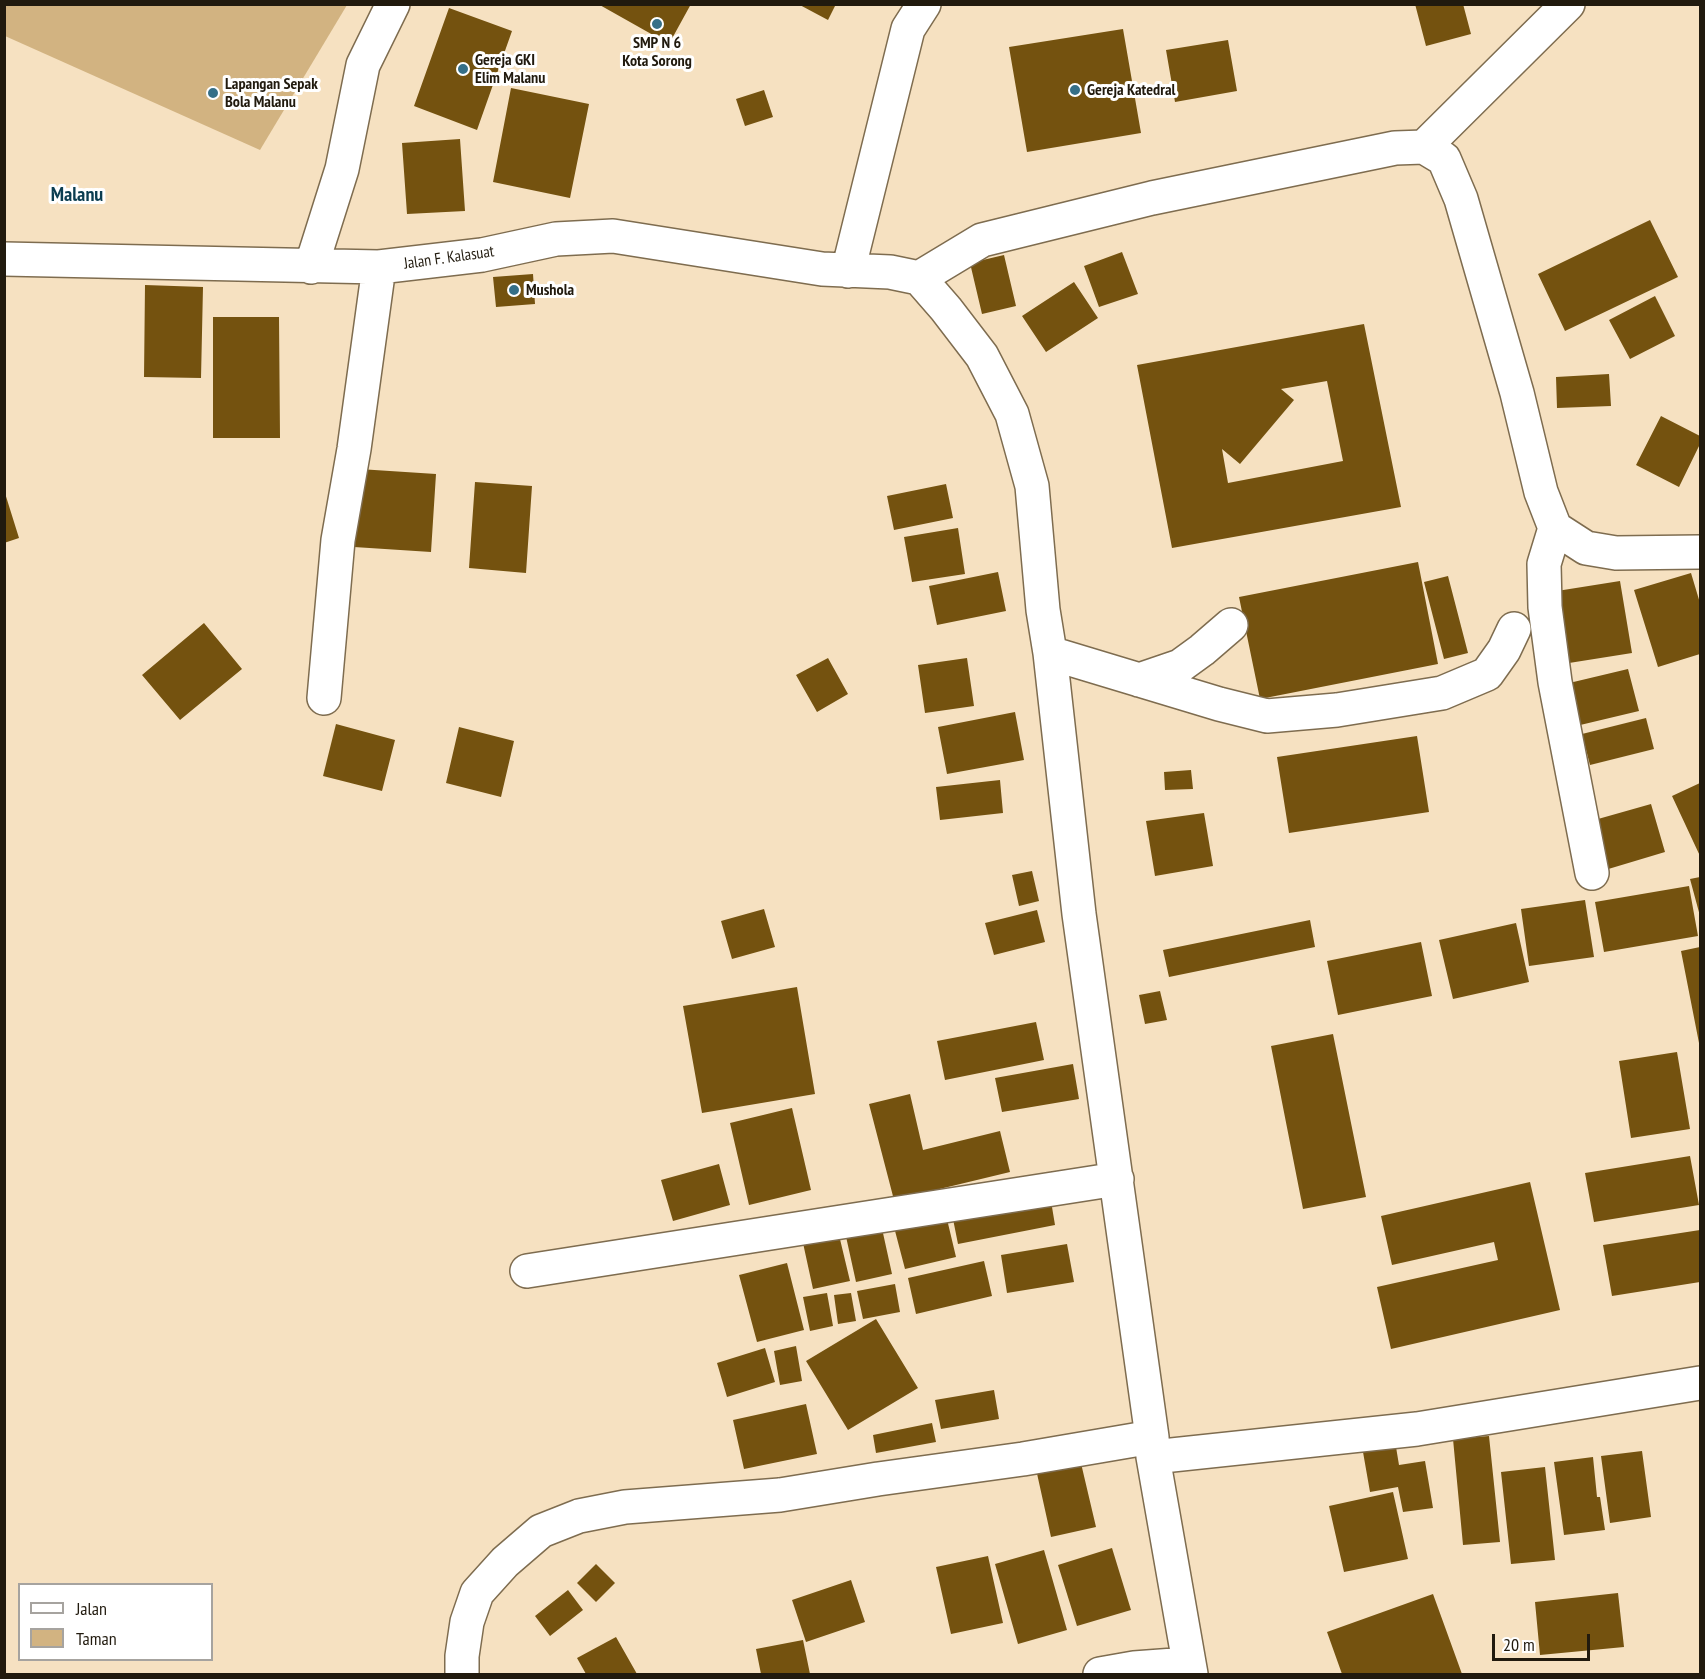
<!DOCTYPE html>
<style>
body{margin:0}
#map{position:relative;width:1705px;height:1679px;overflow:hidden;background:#f6e1c1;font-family:"PT Sans Narrow",sans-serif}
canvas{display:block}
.frame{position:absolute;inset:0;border:6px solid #211a0e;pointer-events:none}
.legend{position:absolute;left:18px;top:1583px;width:195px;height:78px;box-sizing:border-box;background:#fff;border:2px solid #a6a39f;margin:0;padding:8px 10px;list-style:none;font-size:18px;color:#211a0e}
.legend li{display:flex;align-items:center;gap:12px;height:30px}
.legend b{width:30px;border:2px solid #a6a39f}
.scale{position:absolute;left:1492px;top:1634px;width:98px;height:27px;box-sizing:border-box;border:3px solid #211a0e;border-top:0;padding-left:8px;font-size:18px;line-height:21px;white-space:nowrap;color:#211a0e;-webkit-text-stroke:4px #fff;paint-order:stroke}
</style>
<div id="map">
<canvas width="1705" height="1679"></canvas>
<div class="frame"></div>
<ul class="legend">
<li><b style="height:8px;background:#fff"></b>Jalan</li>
<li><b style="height:16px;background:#d2b381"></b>Taman</li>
</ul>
<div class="scale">20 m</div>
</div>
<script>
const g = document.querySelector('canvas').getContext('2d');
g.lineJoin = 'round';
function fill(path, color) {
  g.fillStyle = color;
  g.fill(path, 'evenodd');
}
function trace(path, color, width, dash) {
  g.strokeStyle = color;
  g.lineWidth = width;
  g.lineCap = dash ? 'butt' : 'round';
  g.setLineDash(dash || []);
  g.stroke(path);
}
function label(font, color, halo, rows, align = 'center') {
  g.font = font + ' "PT Sans Narrow",sans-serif';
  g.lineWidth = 6;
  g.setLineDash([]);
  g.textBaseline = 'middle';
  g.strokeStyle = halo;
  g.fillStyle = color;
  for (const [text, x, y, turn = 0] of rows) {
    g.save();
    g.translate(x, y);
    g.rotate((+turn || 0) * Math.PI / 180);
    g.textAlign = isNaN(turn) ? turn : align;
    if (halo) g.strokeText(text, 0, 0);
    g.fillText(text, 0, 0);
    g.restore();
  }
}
fill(new Path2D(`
 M5 4H347V5L260 150 5 36Z`), '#d2b381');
fill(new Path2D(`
 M598 4H691L669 44Z
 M798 4H836L828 20Z
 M1415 4H1463L1471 34 1426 46Z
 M449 8 512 31 477 130 414 106Z
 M1123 29 1141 133 1027 152 1009 47Z
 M1228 40 1237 91 1175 102 1166 50Z
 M511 88 589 104 570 198 493 182Z
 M764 90 773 117 745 126 736 99Z
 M460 139 465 211 407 214 402 143Z
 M1650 220 1678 277 1565 331 1538 274Z
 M1122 252 1138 294 1099 307 1084 266Z
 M1004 255 1016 306 982 314 970 263Z
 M533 274 535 304 496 307 493 277Z
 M1074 282 1098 318 1046 352 1022 316Z
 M145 285 203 287 201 378 144 377Z
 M1655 296 1675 336 1630 359 1609 320Z
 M213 317H279L280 438H213Z
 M1364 324 1401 507 1172 548 1137 365ZM1327 381 1343 461 1228 483 1222 449 1240 464 1294 400 1281 389Z
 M1609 374 1611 406 1557 408 1556 377Z
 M1661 416 1700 436V444L1679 487 1636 465Z
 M359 469 436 474 431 552 354 547Z
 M475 482 532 486 526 573 469 568Z
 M946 484 953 518 894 530 887 496Z
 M4 490 19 538 4 543Z
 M958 528 965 574 912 582 904 537Z
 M1418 562 1438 664 1260 699 1239 597Z
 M998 572 1006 611 937 625 929 586Z
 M1691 573 1700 603V654L1658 667 1634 590Z
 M1448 576 1468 653 1444 659 1424 582Z
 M1620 581 1632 653 1569 663 1557 591Z
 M204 623 242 669 180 720 142 675Z
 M828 658 848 694 817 712 796 675Z
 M967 658 974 706 925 713 918 665Z
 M1628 669 1639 711 1576 726 1565 684Z
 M1015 712 1024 760 947 774 938 727Z
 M1646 718 1654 749 1590 765 1582 734Z
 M336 724 395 740 382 791 323 776Z
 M459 727 514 741 501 797 446 783Z
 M1417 736 1429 812 1289 833 1277 757Z
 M1191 770 1193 789 1165 790 1164 772Z
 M1000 780 1003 813 940 820 936 787Z
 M1700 783V856L1672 796Z
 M1651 804 1665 852 1605 870 1591 821Z
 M1204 813 1213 866 1155 876 1146 821Z
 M1032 871 1039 901 1019 906 1012 875Z
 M1700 877V916L1690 879Z
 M1689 886 1698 936 1604 952 1595 902Z
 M1585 900 1594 957 1529 966 1521 909Z
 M764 909 775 947 732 959 721 921Z
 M1037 910 1045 942 994 955 985 923Z
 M1310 920 1315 947 1169 977 1163 950Z
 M1516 923 1529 982 1453 999 1439 940Z
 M1421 942 1432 996 1338 1015 1327 961Z
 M1700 947V1043H1699L1681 951Z
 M797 987 815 1094 702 1113 683 1006Z
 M1160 991 1167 1020 1145 1024 1139 995Z
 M1036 1022 1044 1060 945 1080 937 1041Z
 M1333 1034 1366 1197 1303 1209 1271 1046Z
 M1677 1052 1690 1129 1631 1138 1619 1061Z
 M1073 1064 1079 1099 1002 1112 995 1078Z
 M910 1094 923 1150 1000 1131 1010 1172 894 1200 869 1104Z
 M792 1108 811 1190 749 1205 730 1123Z
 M1690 1156 1699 1205 1594 1222 1585 1173Z
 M719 1164 730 1205 673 1221 661 1180Z
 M1530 1182 1560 1310 1391 1349 1377 1287 1498 1260 1494 1242 1392 1265 1381 1216Z
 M1050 1195 1055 1225 958 1244 952 1214Z
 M946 1215 956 1257 905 1269 894 1227Z
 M881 1224 892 1274 856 1282 845 1232Z
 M1700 1230V1282L1612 1296 1603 1245Z
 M839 1235 850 1281 813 1289 803 1243Z
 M1067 1244 1074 1282 1007 1293 1001 1255Z
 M984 1261 992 1296 916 1314 908 1278Z
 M787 1263 804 1330 757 1342 739 1275Z
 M895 1284 900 1312 863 1319 857 1291Z
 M827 1293 833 1326 810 1331 803 1297Z
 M851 1293 856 1321 838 1324 834 1295Z
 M876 1319 918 1388 848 1430 806 1361Z
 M796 1346 802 1381 780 1385 774 1351Z
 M765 1348 775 1382 727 1397 717 1363Z
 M994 1390 999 1419 941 1429 935 1400Z
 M806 1404 817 1454 744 1469 733 1420Z
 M932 1423 936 1442 876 1453 873 1435Z
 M1489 1436 1500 1542 1463 1545 1453 1439Z
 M1396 1447 1399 1465 1425 1461 1433 1508 1403 1512 1398 1487 1370 1492 1363 1452Z
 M1642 1451 1651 1517 1610 1523 1601 1456Z
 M1593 1457 1597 1497H1600L1605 1530 1564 1535 1554 1462Z
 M1080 1459 1096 1527 1051 1537 1036 1469Z
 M1545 1467 1555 1560 1511 1564 1501 1472Z
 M1393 1492 1408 1559 1344 1572 1329 1506Z
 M1112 1548 1131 1610 1077 1626 1058 1565Z
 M1044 1550 1067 1630 1018 1644 995 1564Z
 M988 1556 1003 1623 951 1634 936 1567Z
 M596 1564 615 1583 596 1602 577 1583Z
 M851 1580 865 1622 806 1642 792 1600Z
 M568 1590 583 1610 550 1636 535 1616Z
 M1618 1593 1624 1647 1540 1655 1535 1602Z
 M1433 1594 1462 1674H1342L1327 1632Z
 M616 1637 637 1674H586L577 1658Z
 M803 1640 810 1674H761L756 1649Z`), '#74520f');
const minor = new Path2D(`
 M1424 147 1568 4
 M4 259 379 267 482 255 556 239 613 236 822 269 890 272 919 278 946 309 982 356 1012 414 1032 486 1043 610 1050 653 1079 914 1152 1437 1153 1457 1191 1674
 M311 267 342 169 363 65 393 4
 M848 271 908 29 924 4
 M919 278 982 240 1152 198 1395 148 1424 147 1444 159 1461 199 1517 393 1541 492 1555 528 1586 548 1616 553 1700 552
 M1555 528 1544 564 1545 607 1555 682 1592 873
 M1050 653 1219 704 1267 716 1337 710 1442 693 1487 674 1504 650 1514 629
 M1139 680 1180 666 1202 650 1231 625
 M324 698 338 540 354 449 379 267
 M527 1271 1117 1179
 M1153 1457 1417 1429 1700 1383
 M462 1674V1656L467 1622 477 1593 505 1562 541 1531 579 1516 625 1507 780 1495 878 1479 1023 1459 1152 1437
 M1100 1674 1134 1668 1188 1664`);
trace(minor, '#7e6c4f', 36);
trace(minor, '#fff', 33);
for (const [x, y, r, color] of [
 [657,24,6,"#356f88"],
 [463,69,6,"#356f88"],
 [1075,90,6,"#356f88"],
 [213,93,6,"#356f88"],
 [514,290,6,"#356f88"]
]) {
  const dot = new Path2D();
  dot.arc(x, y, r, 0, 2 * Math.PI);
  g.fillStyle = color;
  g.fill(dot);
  trace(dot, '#fff', 2);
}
label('bold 16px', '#211a0e', '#fff', [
 ["SMP N 6",657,43,"center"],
 ["Kota Sorong",657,61,"center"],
 ["Gereja GKI",475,60],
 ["Elim Malanu",475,78],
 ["Lapangan Sepak",225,84],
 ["Bola Malanu",225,102],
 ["Gereja Katedral",1087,90],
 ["Mushola",526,290]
], 'left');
label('16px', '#211a0e', '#fff', [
 ["Jalan F. Kalasuat",449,258,-8]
]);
label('bold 20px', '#0b3d50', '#fff', [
 ["Malanu",77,195]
]);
</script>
